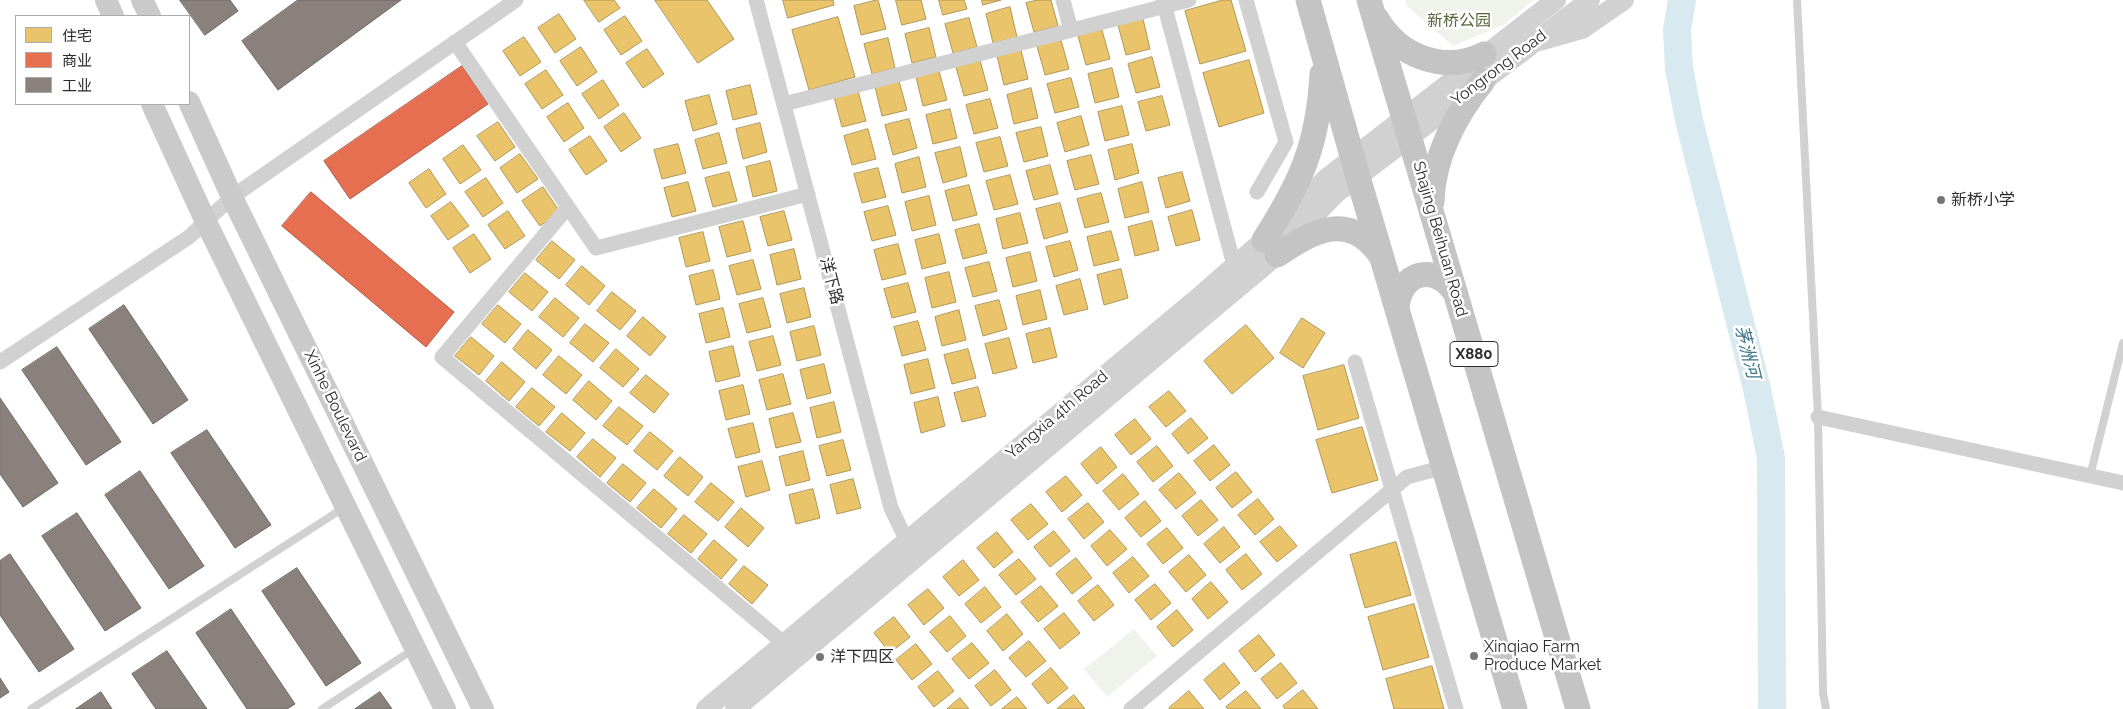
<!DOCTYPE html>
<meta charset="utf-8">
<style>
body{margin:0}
#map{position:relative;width:2123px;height:709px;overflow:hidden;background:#fff;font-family:Raleway,"Noto Sans SC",sans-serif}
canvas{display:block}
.legend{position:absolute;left:15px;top:15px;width:175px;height:90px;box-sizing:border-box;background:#fff;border:1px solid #ababab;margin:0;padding:6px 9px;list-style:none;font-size:15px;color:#2c2c2c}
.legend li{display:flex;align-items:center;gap:10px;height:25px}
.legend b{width:25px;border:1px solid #ababab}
</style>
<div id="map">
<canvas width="2123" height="709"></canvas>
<ul class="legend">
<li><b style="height:14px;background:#e9c46a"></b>住宅</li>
<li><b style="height:14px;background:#e76f51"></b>商业</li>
<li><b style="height:14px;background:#8a817c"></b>工业</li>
</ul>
</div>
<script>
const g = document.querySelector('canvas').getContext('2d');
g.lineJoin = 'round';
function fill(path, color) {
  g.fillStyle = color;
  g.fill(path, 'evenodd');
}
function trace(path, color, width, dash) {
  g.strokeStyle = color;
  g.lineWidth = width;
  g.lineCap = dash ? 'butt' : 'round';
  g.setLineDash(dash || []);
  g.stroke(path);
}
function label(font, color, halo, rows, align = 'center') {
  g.font = font + ' Raleway,"Noto Sans SC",sans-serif';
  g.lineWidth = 5;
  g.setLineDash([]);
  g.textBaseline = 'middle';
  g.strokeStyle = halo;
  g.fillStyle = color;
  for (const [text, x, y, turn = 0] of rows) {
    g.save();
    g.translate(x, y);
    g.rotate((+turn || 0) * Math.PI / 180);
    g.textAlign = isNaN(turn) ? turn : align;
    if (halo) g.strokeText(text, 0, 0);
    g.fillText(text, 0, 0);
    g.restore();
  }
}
fill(new Path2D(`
 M1405 0H1533L1505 24 1453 46 1406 5Z
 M1134 629 1157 656 1107 697 1084 669Z`), '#f0f3eb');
const homes = new Path2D(`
 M584 0H614L620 8 599 22Z
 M655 0H707L734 39 698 63Z
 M783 0H833L834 5 788 18Z
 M878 0 886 29 861 35 854 6Z
 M896 0H921L926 19 902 25Z
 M939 0H964L967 9 943 15Z
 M982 0H1001L983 5Z
 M1038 0H1051L1058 26 1034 32 1026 3Z
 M1223 0H1231L1246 51 1200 64 1185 11Z
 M1010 7 1017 37 993 43 986 14Z
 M559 14 576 39 555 53 538 28Z
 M625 16 642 41 621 55 604 30Z
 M838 17 855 77 809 90 792 30Z
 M969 18 977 47 953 53 945 24Z
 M1143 19 1150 49 1126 55 1118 25Z
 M929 28 936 57 912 63 905 34Z
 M1102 30 1110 59 1086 65 1078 36Z
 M524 37 541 62 520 76 503 51Z
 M888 38 895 68 872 74 864 44Z
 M1061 40 1069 69 1045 75 1037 46Z
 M581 47 597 72 577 86 560 61Z
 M647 49 664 74 643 88 626 63Z
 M1021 50 1028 79 1004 85 997 56Z
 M1152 57 1160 87 1136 93 1128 64Z
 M980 60 988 90 964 96 956 67Z
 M1249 60 1264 113 1219 127 1203 73Z
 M1112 68 1119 97 1095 103 1088 74Z
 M546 70 563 95 542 109 525 84Z
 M939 71 947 100 923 106 916 77Z
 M1071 78 1079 107 1055 113 1047 84Z
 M603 80 619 105 599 119 582 94Z
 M899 81 907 110 882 116 875 87Z
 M750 85 757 114 733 120 726 91Z
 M1031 88 1038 118 1014 124 1007 95Z
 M858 91 866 121 842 127 834 97Z
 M709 95 717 124 693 131 685 101Z
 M1162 96 1170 125 1146 131 1138 102Z
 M990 99 998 128 974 134 966 105Z
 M568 103 584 128 564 142 547 117Z
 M1122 106 1129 135 1105 141 1098 112Z
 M950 109 957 138 933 144 926 115Z
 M624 113 641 138 621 152 604 127Z
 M1081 116 1089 145 1065 152 1057 123Z
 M909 119 917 148 893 155 885 125Z
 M498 122 515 147 495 161 477 136Z
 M760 123 767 152 743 159 736 129Z
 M1041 127 1048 156 1024 162 1016 133Z
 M868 129 876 159 852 165 844 136Z
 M719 133 727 163 703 169 695 140Z
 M590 136 607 161 586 175 569 150Z
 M1000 137 1008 166 984 172 976 143Z
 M678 144 686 173 662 179 654 150Z
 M1132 144 1139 173 1115 180 1108 150Z
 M463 145 481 170 460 184 443 159Z
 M960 147 967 176 943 183 935 153Z
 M520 154 538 179 517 193 500 168Z
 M1091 155 1099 184 1075 190 1067 161Z
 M919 157 926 187 902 193 895 164Z
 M770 161 777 191 753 197 746 167Z
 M1050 165 1058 194 1034 200 1026 171Z
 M878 168 886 197 862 203 854 174Z
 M429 169 446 194 426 208 409 183Z
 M729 172 737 201 713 207 705 178Z
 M1182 172 1190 201 1166 208 1158 178Z
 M1010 175 1018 204 994 210 986 181Z
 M486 178 503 203 483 217 465 192Z
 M688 182 696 211 672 217 664 188Z
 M1142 182 1149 212 1125 218 1118 189Z
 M969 185 977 215 953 221 945 191Z
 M543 187 560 212 540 226 522 201Z
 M1101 193 1109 222 1085 228 1077 199Z
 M929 196 936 225 912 231 905 202Z
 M451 202 469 226 448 240 431 216Z
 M1060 203 1068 232 1044 239 1036 209Z
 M888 206 896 235 872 241 864 212Z
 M1192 210 1200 240 1176 246 1168 217Z
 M508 211 525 236 505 249 488 225Z
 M784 211 792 240 768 246 760 217Z
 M1020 213 1028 243 1003 249 996 219Z
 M743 221 751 251 727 257 719 227Z
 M1152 221 1159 250 1135 256 1128 227Z
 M979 224 987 253 963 259 955 230Z
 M1111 231 1119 260 1094 266 1087 237Z
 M703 232 710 261 686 267 679 238Z
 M474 234 491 259 470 273 453 248Z
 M939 234 946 263 922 269 915 240Z
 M552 241 575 260 559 279 536 260Z
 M1070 241 1078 270 1054 277 1046 247Z
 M898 244 906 274 882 280 874 250Z
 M794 249 801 279 777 285 770 255Z
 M1030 252 1037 281 1013 287 1006 258Z
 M753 260 761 289 737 295 729 266Z
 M989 262 997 291 973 297 965 268Z
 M582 266 605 286 589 305 566 285Z
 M1121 269 1128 298 1104 305 1097 275Z
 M713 270 720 299 696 305 689 276Z
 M949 272 956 302 932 308 925 278Z
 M525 273 548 292 532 311 509 292Z
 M1080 279 1088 309 1064 315 1056 286Z
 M908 283 916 312 892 318 884 289Z
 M804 288 811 317 787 323 780 294Z
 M1040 290 1047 319 1023 325 1016 296Z
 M612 292 636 311 620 330 597 311Z
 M555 298 579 318 563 337 539 317Z
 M763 298 771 327 747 333 739 304Z
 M999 300 1007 329 983 336 975 306Z
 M498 305 521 324 505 343 482 324Z
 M723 308 730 337 706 343 699 314Z
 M959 310 966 340 942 346 935 317Z
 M643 317 666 337 650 356 627 336Z
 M1302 318 1325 333 1303 368 1280 353Z
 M918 321 926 350 902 356 894 327Z
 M585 324 609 343 593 362 570 343Z
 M1246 325 1274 358 1232 394 1204 361Z
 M814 326 821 355 797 361 790 332Z
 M1050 328 1057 357 1033 363 1026 334Z
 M528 330 552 350 536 369 513 349Z
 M773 336 781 365 757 371 749 342Z
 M471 337 494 356 479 375 455 356Z
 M1009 338 1017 368 993 374 985 344Z
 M733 346 740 376 716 382 709 352Z
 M616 349 639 369 623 387 600 368Z
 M968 349 976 378 952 384 944 355Z
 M559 356 582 375 566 394 543 375Z
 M928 359 935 388 911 394 904 365Z
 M502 362 525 382 509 401 486 381Z
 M824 364 831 393 807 399 800 370Z
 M1344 365 1359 418 1318 430 1303 376Z
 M783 374 791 404 767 410 759 380Z
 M646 375 669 394 654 413 630 393Z
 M589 381 612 401 596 420 573 400Z
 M743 385 750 414 726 420 719 391Z
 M978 387 986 416 962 422 954 393Z
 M532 388 555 407 539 426 516 407Z
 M1169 391 1186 411 1166 427 1149 407Z
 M938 397 945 426 921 433 914 403Z
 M834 402 841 432 817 438 810 408Z
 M619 407 643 426 627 445 603 426Z
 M562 413 585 433 570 451 546 432Z
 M793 413 801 442 776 448 769 419Z
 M1191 418 1208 438 1188 454 1172 434Z
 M1135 419 1151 439 1131 455 1115 435Z
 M753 423 760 452 736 458 728 429Z
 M1362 427 1378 480 1332 493 1316 440Z
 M650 432 673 451 657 470 634 451Z
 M593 439 616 458 600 477 577 457Z
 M843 440 851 470 827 476 819 446Z
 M1214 445 1230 465 1210 481 1194 461Z
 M1157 446 1173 466 1153 482 1137 462Z
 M1101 447 1117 467 1097 484 1081 464Z
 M803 451 810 480 786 486 779 457Z
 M680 457 703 477 688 496 664 476Z
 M762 461 770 490 746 497 738 467Z
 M623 464 646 483 630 502 607 483Z
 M1236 472 1252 492 1232 508 1216 488Z
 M1179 473 1196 493 1176 509 1159 490Z
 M1123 474 1139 494 1119 510 1103 491Z
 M1066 476 1082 495 1062 512 1046 492Z
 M853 479 861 508 837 514 830 485Z
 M711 483 734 502 718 521 695 502Z
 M654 489 677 509 661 528 637 508Z
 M813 489 820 518 796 524 789 495Z
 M1258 499 1274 519 1255 535 1238 515Z
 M1201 500 1218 520 1198 536 1182 516Z
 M1145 501 1161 521 1141 537 1125 518Z
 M1088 503 1104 522 1084 539 1068 519Z
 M1031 504 1048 524 1028 540 1011 520Z
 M741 508 764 528 748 547 725 527Z
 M684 515 707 534 691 553 668 534Z
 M1280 526 1297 546 1277 562 1260 542Z
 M1224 527 1240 547 1220 563 1204 544Z
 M1167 528 1183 548 1163 564 1147 544Z
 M1110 530 1127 549 1107 566 1091 546Z
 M1054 531 1070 551 1050 567 1034 547Z
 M997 532 1013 552 994 568 977 548Z
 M714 540 737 560 721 579 698 559Z
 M1396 542 1411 595 1365 608 1350 555Z
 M1246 554 1262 574 1242 590 1226 570Z
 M1189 555 1206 575 1186 592 1169 572Z
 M1133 557 1149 576 1129 593 1113 573Z
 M1076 558 1092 578 1072 594 1056 574Z
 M1019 559 1036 579 1016 595 999 575Z
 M963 560 979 580 959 596 943 577Z
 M744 566 768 585 752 604 729 584Z
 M1211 582 1228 602 1208 619 1192 599Z
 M1155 584 1171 603 1151 620 1135 600Z
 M1098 585 1114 605 1094 621 1078 601Z
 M1041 586 1058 606 1038 622 1021 602Z
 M985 587 1001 607 981 623 965 604Z
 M928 589 944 608 924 625 908 605Z
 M1414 604 1429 657 1383 670 1368 617Z
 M1177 610 1193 630 1173 647 1157 627Z
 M1064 613 1080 633 1060 649 1044 629Z
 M1007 614 1023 634 1003 651 987 631Z
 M950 616 966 636 947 652 930 632Z
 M894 617 910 637 890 653 874 633Z
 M1259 635 1275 655 1255 672 1239 651Z
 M1029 641 1046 661 1026 677 1009 658Z
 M972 643 989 663 969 679 952 659Z
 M916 644 932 664 912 680 896 660Z
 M1224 663 1240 683 1220 700 1204 680Z
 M1281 663 1297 683 1277 699 1261 679Z
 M1432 666 1444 709H1394L1386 679Z
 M1051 668 1068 688 1048 704 1032 684Z
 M995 670 1011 690 991 706 975 686Z
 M938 671 954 691 934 707 918 687Z
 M1303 690 1318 709H1285L1283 706Z
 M1189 691 1204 709H1170L1169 708Z
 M1246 691 1261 709H1228L1226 707Z
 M1074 695 1085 709H1057Z
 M1017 697 1027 709H1002Z
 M960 698 969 709H947Z`);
fill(homes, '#e9c46a');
trace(homes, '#b09657', 1);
const shops = new Path2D(`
 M462 66 488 104 350 199 324 161Z
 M311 192 454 312 426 347 282 226Z`);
fill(shops, '#e76f51');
trace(shops, '#af5b46', 1);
const industry = new Path2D(`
 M180 0H230L238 11 205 35Z
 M298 0H401L278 90 242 41Z
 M124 305 188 400 153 424 89 329Z
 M57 347 121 442 86 465 22 370Z
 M0 398 58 483 23 507 0 474Z
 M207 430 271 525 235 548 171 453Z
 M140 471 204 566 169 589 105 495Z
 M77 513 141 608 105 631 42 536Z
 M10 554 74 649 39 672 0 615V561Z
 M297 568 361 663 326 686 262 591Z
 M231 609 295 704 287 709H247L196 633Z
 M167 651 207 709H156L132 674Z
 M0 678 9 692 0 698Z
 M101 692 112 709H76Z
 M380 692 392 709H355Z`);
fill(industry, '#8a817c');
trace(industry, '#6e6864', 1);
trace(new Path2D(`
 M1682 0 1677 30 1679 68 1689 120 1757 389 1771 458 1772 709`), '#d8eaef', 28);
trace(new Path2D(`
 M1797 0 1818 417 1823 693 1826 709
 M2090 476 2123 343
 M31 709 345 507
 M322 709 414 649`), '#d1d1d1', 8);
trace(new Path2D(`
 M756 0 891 508 903 533 915 547
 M1063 0 1071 30
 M1163 0 1234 265
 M1246 0 1286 142 1257 192
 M455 42 596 248 808 194
 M784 104 1189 0
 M568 207 442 357 792 650
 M0 362 189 237 232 197 516 0
 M1355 362 1456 709
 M1818 417 2123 483
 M1131 709 1407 477 1444 467`), '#d1d1d1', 15);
trace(new Path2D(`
 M1540 41 1582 29 1624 0
 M706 709 1199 297 1264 240 1327 178 1556 0
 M735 709 1277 255 1335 194 1590 0`), '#d1d1d1', 20);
trace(new Path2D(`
 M106 0 113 16
 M142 0 150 16
 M189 102 232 197 483 709
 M152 104 206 222 445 709`), '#cacaca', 22);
trace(new Path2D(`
 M1308 0 1358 177 1515 709
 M1369 0 1578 709
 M1377 19C1399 57 1445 74 1484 54
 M1432 202C1433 157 1456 114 1483 81
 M1264 240C1302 181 1318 144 1322 74
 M1277 255C1313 231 1349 210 1381 256
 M1397 309C1399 271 1436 262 1456 294`), '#c4c4c4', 25);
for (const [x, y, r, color] of [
 [1941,200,5,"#767676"],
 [1474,656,5,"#767676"],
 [820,657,5,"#767676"]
]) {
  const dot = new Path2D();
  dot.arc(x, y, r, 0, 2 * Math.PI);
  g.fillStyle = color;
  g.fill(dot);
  trace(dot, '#fff', 2);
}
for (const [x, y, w] of [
 [1474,354,48]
]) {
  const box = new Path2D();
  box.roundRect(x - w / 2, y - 12.5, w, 25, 4);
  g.fillStyle = '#fff';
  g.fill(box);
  trace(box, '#2c2c2c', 1);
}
label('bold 15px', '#2c2c2c', null, [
 ["X880",1474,354]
]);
label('16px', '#56653c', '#fff', [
 ["新桥公园",1459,21]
]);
label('16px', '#2c2c2c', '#fff', [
 ["Yongrong Road",1499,68,-37],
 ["Shajing Beihuan Road",1440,239,74],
 ["洋下路",831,281,75],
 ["Xinhe Boulevard",335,406,64],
 ["Yangxia 4th Road",1057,415,-40]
]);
label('16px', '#2c2c2c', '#fff', [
 ["新桥小学",1951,200],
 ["Xinqiao Farm",1484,647],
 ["Produce Market",1484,665],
 ["洋下四区",830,657]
], 'left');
label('italic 18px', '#3f7889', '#fff', [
 ["茅洲河",1747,352,76]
]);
</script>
